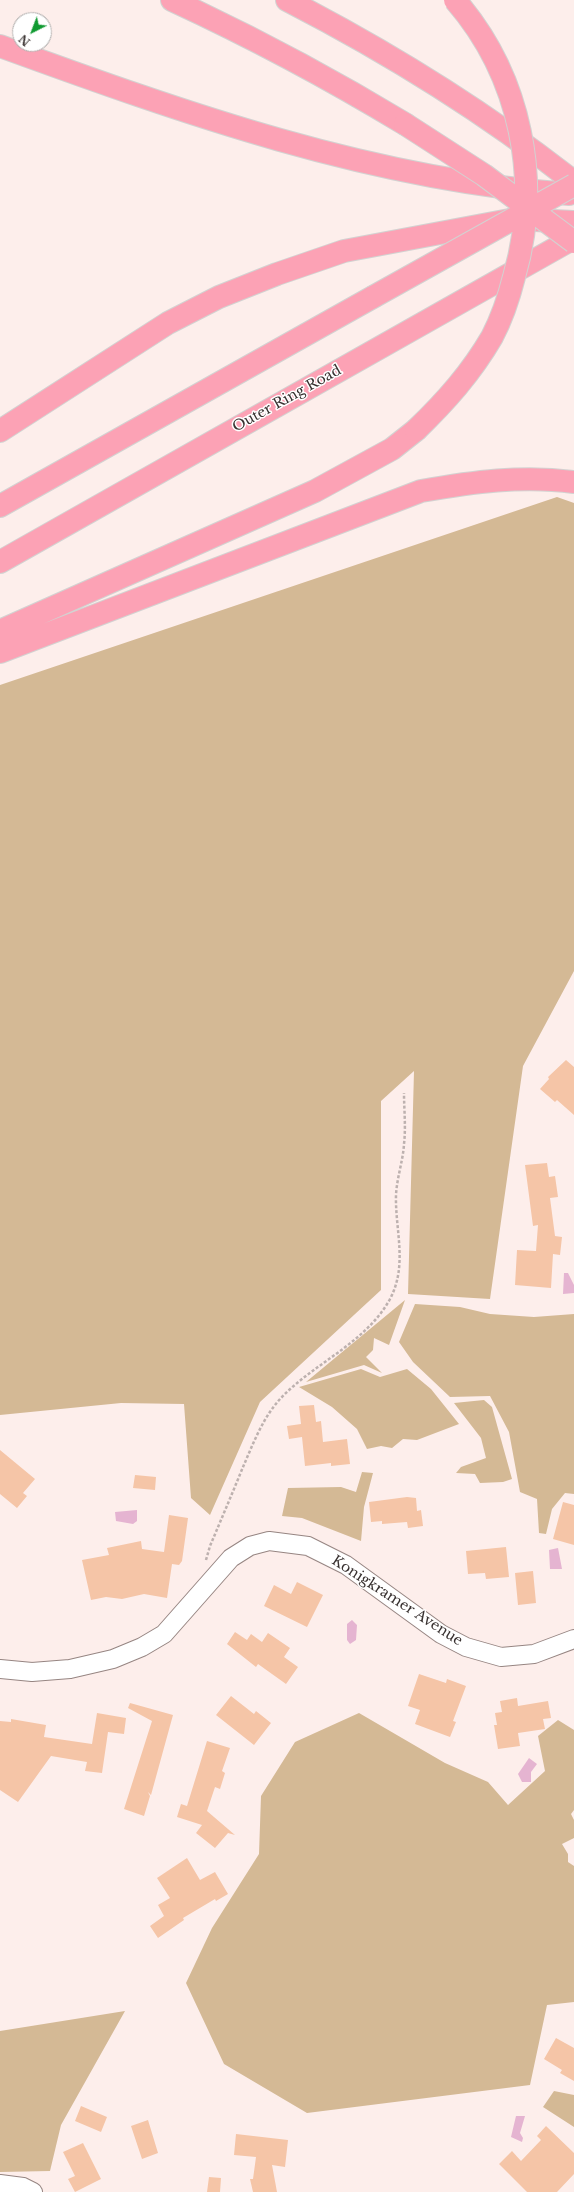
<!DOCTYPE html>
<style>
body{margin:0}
#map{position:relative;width:574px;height:2192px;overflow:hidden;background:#fdeeeb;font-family:"Libre Baskerville",serif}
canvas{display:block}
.north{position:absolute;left:12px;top:12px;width:40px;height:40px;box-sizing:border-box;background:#fff;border:1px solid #afadac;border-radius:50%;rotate:222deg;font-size:11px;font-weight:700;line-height:16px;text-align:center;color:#383130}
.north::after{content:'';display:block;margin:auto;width:14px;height:18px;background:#109a31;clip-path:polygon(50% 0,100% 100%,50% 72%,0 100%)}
</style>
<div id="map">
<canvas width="574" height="2192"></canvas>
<div class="north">N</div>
</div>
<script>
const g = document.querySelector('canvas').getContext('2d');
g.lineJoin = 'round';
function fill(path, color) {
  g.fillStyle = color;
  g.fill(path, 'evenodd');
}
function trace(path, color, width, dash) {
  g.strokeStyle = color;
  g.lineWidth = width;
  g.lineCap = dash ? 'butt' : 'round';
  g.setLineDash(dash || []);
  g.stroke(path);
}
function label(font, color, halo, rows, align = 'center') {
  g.font = font + ' "Libre Baskerville",serif';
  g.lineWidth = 3;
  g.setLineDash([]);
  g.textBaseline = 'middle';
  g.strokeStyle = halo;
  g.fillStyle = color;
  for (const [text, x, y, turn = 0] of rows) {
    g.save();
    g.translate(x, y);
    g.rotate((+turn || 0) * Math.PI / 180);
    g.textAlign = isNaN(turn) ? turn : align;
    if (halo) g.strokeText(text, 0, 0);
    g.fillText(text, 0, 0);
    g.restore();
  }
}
fill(new Path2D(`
 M557 497 574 503V971L523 1066 490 1299 408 1294 414 1071 381 1101V1290L260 1402 210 1515 191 1498 184 1404 121 1403 0 1415V685Z
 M405 1300 389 1345 374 1338 373 1350 366 1357 382 1373 364 1365 306 1382Z
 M415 1304 460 1307 490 1314 534 1317 574 1314V1494L565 1493 552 1509 546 1534 539 1533 537 1499 520 1492 509 1432 490 1396 450 1397 413 1362 399 1342Z
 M361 1369 380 1377 407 1369 431 1389 459 1424 417 1440 403 1439 392 1448 381 1446 367 1449 357 1429 332 1407 299 1387Z
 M484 1400 492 1407 512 1479 503 1482 480 1483 475 1474 456 1473 461 1467 486 1458 481 1438 454 1403Z
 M362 1472 373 1473 364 1507 361 1541 302 1518 282 1516 288 1488 341 1487 356 1492Z
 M359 1713 445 1763 488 1782 508 1805 545 1771 538 1736 558 1720 574 1730V1810L571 1814 574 1820V1838L562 1844 568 1854V1862L574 1866V2002L547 2005 530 2085 307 2113 224 2064 186 1983 212 1928 259 1854 261 1796 295 1742Z
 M125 2011 61 2125 50 2171 0 2172V2031Z
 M554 2091 574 2095V2127L543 2107Z`), '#d4b995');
fill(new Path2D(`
 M564 1273H568L574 1285V1293L563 1294Z
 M137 1510V1521L133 1524 116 1521 115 1512Z
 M558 1548 562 1569H550L549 1550Z
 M352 1620 357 1625 356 1640 350 1644 347 1640V1624Z
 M529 1758 537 1764 531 1772V1782H522L518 1774Z
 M516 2116H525L520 2133 523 2138 522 2142 511 2137Z`), '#e5b4d1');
fill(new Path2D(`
 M566 1060 574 1067V1115L557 1100 555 1102 540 1089 549 1079 548 1077Z
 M547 1163 549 1177 555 1176 558 1197 550 1198 555 1236 562 1237 560 1255 553 1254 551 1288 515 1285 517 1250 536 1251 538 1225 533 1226 525 1165Z
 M314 1405 316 1422 321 1421 323 1442 347 1439 350 1464 331 1466V1463L305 1466 302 1437 289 1439 287 1426 301 1424 299 1406Z
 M0 1450 35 1479 23 1493 27 1496 17 1508 0 1494Z
 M135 1475 156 1477 155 1490 133 1488Z
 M407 1497 416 1498 417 1511 421 1510 423 1526 408 1528 407 1522 382 1524V1521L371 1522 369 1502Z
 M563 1502 574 1505V1545L553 1539Z
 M169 1515 188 1518 182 1561 179 1565 172 1564 167 1598 144 1594 122 1599 106 1597 91 1600 82 1560 109 1555 107 1548 141 1541 142 1549 164 1552Z
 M506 1547 509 1577 486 1579 485 1573 468 1574 466 1551Z
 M533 1571 536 1603 518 1605 515 1573Z
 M297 1582 323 1595 307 1627 264 1606 274 1585 291 1594Z
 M235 1632 247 1640 251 1634 262 1642 268 1633 290 1648 284 1657 298 1667 286 1684 258 1664 256 1667 227 1644Z
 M419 1674 446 1683 447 1679 466 1686 453 1721 456 1722 450 1737 415 1724 420 1710 408 1706Z
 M231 1696 254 1714 256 1711 271 1723 254 1745 216 1715Z
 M517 1698 518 1706 548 1701 551 1718 543 1719 545 1729 518 1733 520 1746 498 1749 494 1725H497L495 1713 502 1712 500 1701Z
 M130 1703 173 1715 151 1795 148 1792 150 1796 144 1816 124 1809 152 1721 128 1708Z
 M97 1713 126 1718 124 1734 108 1732 102 1773 85 1771 87 1762 51 1756 18 1802 0 1790V1721L11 1722V1719L46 1725 44 1737 92 1744Z
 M207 1741 230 1748 222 1771 225 1773 220 1789 215 1787 207 1811 235 1835 228 1833 215 1848 196 1833 202 1825 177 1817 181 1804 187 1806Z
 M187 1858 200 1880 215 1872 228 1894 216 1901 215 1899 183 1918 184 1920 158 1938 150 1926 164 1916 158 1905 170 1898 157 1878Z
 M556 2038 574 2048V2081L560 2073 562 2070 544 2059Z
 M81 2106 107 2117 101 2132 75 2121Z
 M148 2120 158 2153 142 2159 131 2126Z
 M546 2126 574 2153V2174L557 2192H527L499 2164 512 2151 521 2161 541 2140 537 2136Z
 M236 2134 288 2140 285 2167 272 2165 277 2192H253L250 2179H253L256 2157 234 2155Z
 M83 2143 101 2179 75 2192 68 2179 75 2176 63 2152Z
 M209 2177 221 2178 220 2192H207Z`), '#f5c5a7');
const street = new Path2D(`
 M0 1669 32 1672 70 1669 113 1659 142 1647 164 1634 231 1558 250 1546 269 1541 308 1546 346 1565 441 1634 466 1647 501 1657 534 1654 574 1639
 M0 2184 23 2187 33 2192`);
const highway = new Path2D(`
 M172 0C252 37 329 78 405 124
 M287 0C388 52 485 112 574 182
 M0 46C184 113 372 180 569 194
 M0 431 168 323 219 297 277 274 344 251 515 219 574 222
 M0 506 373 297
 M0 562 574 238
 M0 631 315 491 392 449 416 430
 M0 652 421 491C472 482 522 475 574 482`);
trace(street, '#968582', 20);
trace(highway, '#d3d2d1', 24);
trace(new Path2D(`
 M206 1560 210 1546C221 1520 232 1494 243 1467 253 1444 263 1417 281 1398 314 1363 366 1343 390 1299 408 1265 395 1230 396 1195 397 1177 403 1161 404 1144 406 1127 404 1109 404 1093`), '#bdb1af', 2.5, [3, 2]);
trace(street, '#fff', 18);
trace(highway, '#fca2b5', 22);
const highwayBridge = new Path2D(`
 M405 124 484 175 574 242
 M373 297 574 185
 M416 430C446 401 471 373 492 337 502 318 509 297 514 277 542 181 521 76 455 0`);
trace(highwayBridge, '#d3d2d1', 24, []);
trace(highwayBridge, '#fca2b5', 22);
label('14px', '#383130', '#fff', [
 ["Outer Ring Road",287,399,-29],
 ["Konigkramer Avenue",397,1601,33]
]);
</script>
